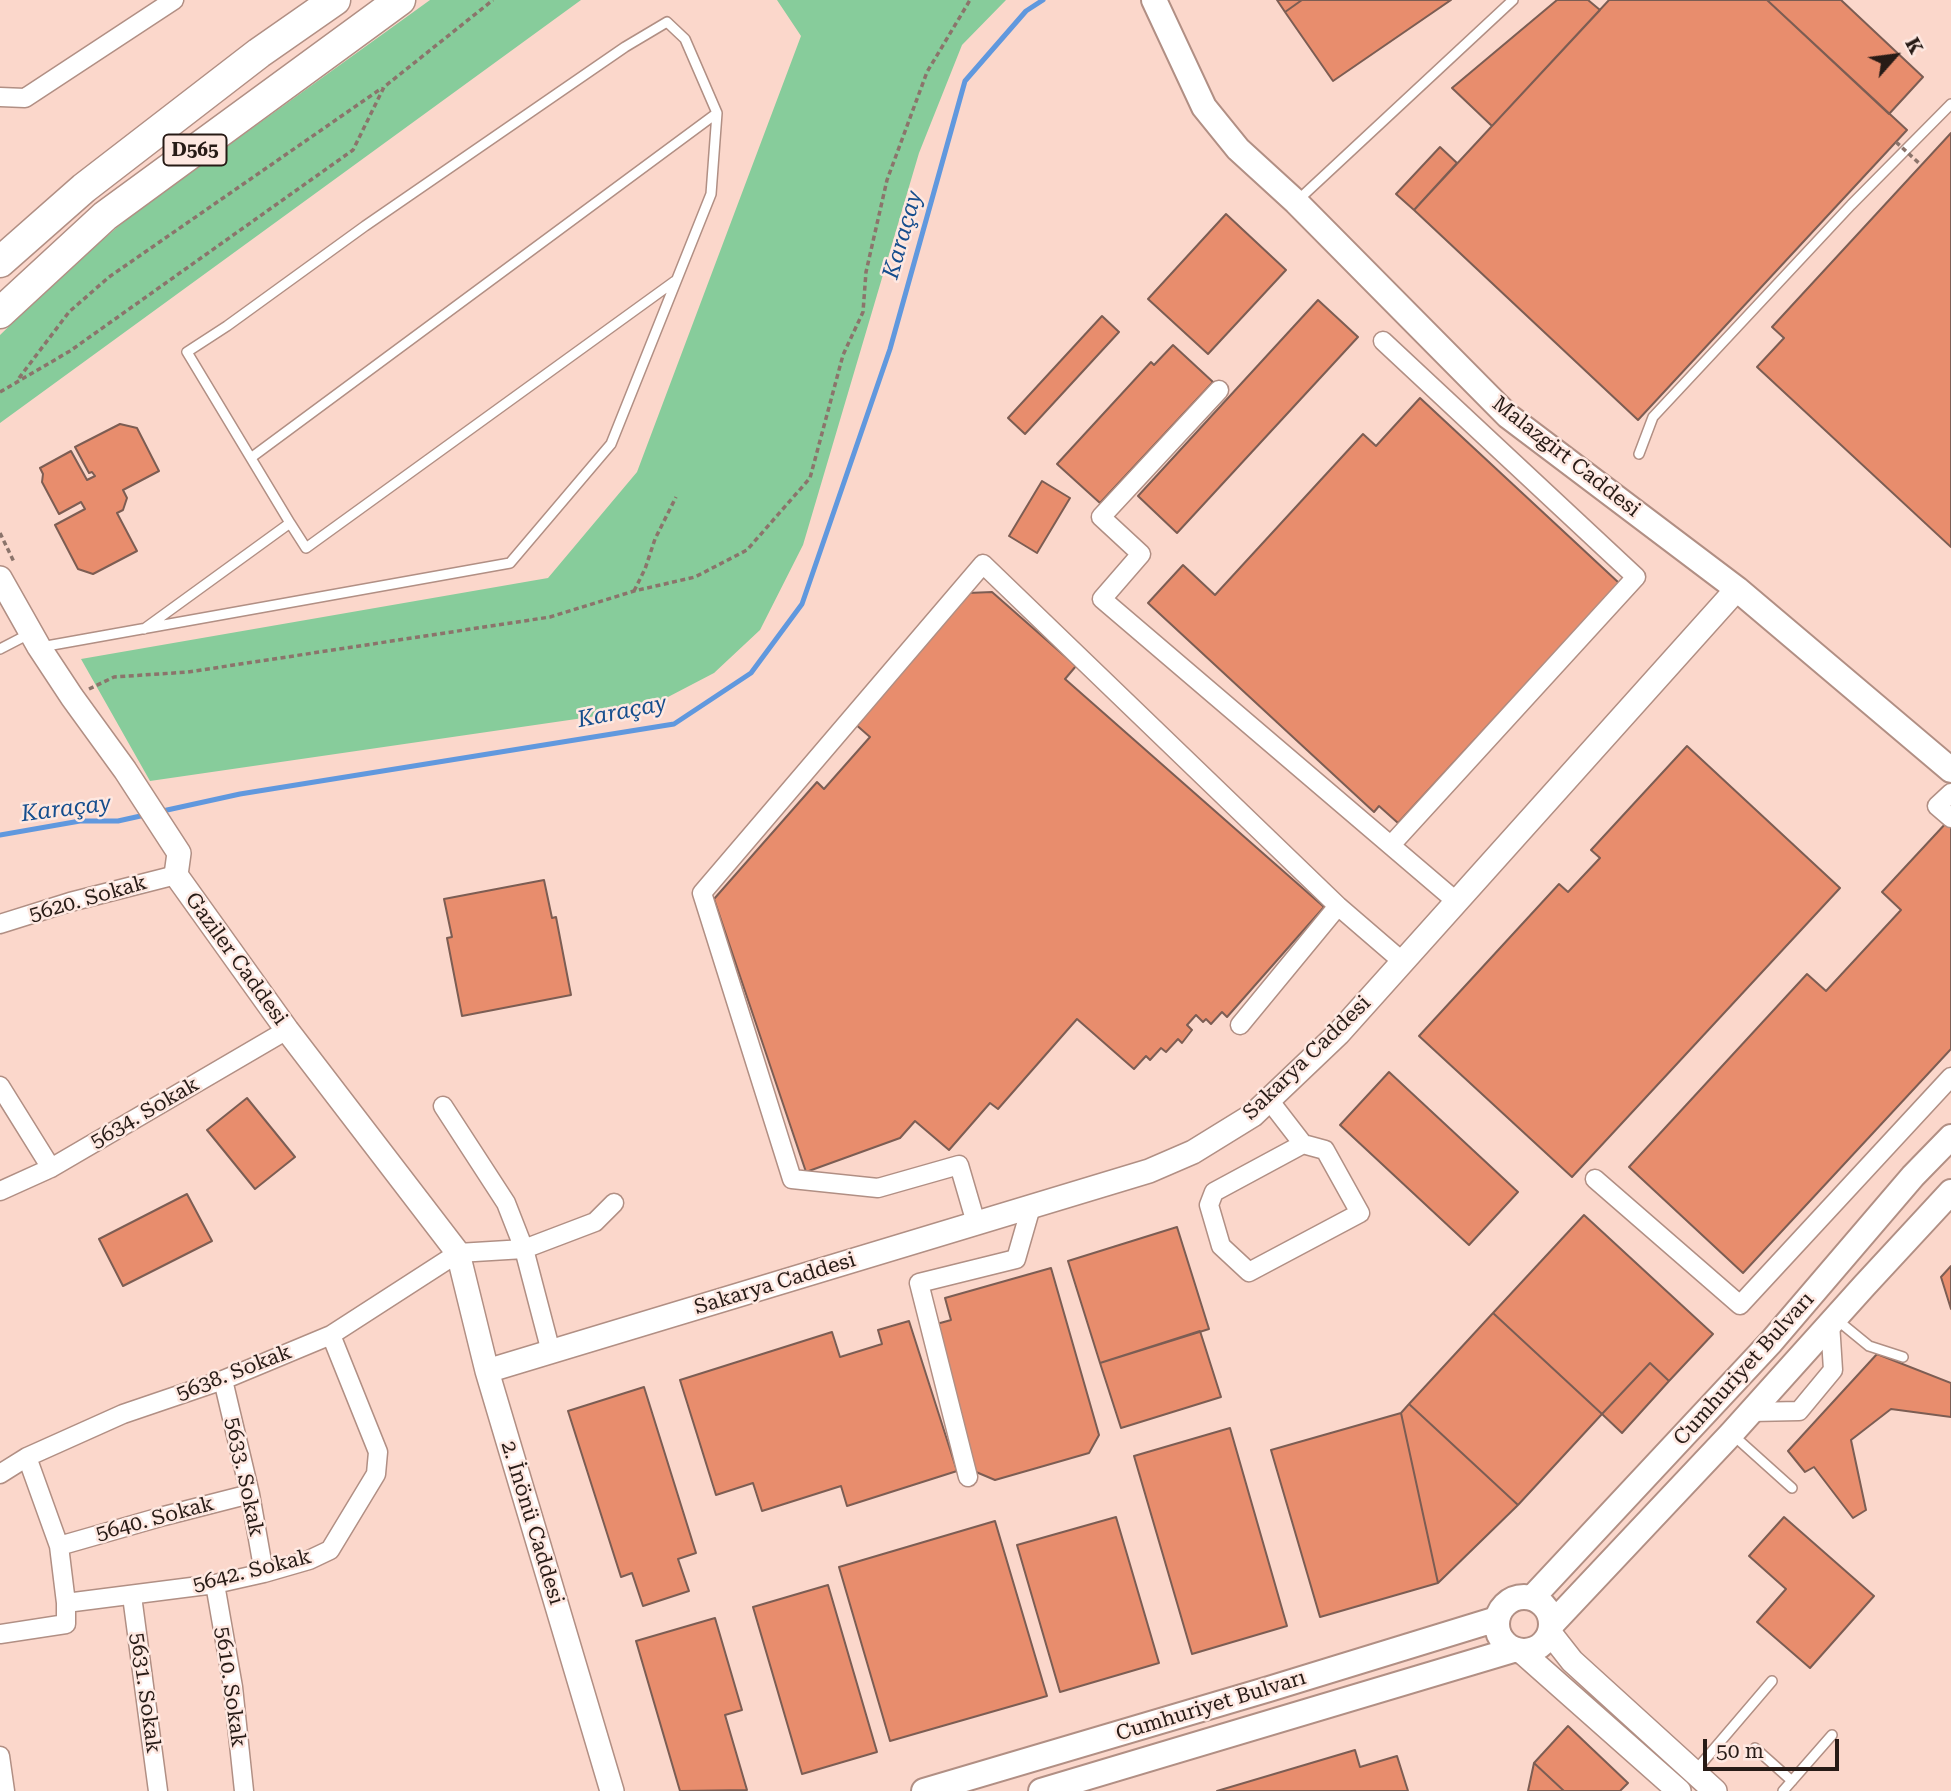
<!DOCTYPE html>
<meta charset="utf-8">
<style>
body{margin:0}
#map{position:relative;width:1951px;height:1791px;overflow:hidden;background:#fbd7cb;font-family:"Roboto Serif",serif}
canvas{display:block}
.north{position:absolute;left:1860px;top:21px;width:70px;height:70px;-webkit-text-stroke:5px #fee8e1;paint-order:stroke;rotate:62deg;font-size:19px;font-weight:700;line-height:28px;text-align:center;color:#271b16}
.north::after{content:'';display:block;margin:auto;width:24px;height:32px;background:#271b16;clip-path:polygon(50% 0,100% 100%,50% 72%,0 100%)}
.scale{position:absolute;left:1703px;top:1739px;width:136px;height:32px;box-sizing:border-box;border:4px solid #271b16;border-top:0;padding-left:9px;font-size:21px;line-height:24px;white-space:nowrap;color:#271b16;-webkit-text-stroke:5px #fee8e1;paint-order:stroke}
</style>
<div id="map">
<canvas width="1951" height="1791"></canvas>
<div class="north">K</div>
<div class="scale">50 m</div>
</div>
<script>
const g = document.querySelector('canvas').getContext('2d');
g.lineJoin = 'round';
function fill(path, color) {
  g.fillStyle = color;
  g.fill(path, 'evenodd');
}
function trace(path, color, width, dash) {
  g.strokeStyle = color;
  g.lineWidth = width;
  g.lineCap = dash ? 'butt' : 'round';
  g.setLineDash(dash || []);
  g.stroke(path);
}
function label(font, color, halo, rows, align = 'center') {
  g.font = font + ' "Roboto Serif",serif';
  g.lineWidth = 5;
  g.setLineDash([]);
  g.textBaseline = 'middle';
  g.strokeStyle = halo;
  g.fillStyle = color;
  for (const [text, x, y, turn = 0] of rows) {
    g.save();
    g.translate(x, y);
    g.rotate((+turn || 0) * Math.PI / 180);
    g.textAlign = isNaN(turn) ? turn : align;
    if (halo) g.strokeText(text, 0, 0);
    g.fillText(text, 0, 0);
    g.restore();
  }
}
fill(new Path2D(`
 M430 0H581L0 423V335L62 275 129 217Z
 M777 0H1006L962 45 919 153 803 545 760 630 714 673 645 709 150 781 81 659 548 578 637 472 801 36Z`), '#87cc9b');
trace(new Path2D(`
 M158 812 240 794 674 724 751 673 802 604 890 349 965 81 1026 11 1043 0
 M0 835 80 821H118L145 815`), '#6098de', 5);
const building = new Path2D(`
 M1277 0H1302L1285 12Z
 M1302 0H1451L1333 81 1285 12Z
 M1557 0H1588L1600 10 1492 126 1452 88Z
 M1609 0H1767L1907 130 1638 420 1414 210Z
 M1767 0H1841L1923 77 1889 114Z
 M1951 133V547L1757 367 1784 338 1772 327Z
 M1440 147 1457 163 1414 210 1396 194Z
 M1226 214 1286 270 1208 354 1148 299Z
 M1318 300 1358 337 1177 533 1138 496Z
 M1102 316 1119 332 1025 434 1008 418Z
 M1173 345 1213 382 1100 503 1057 464 1151 362 1154 365Z
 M1420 398 1619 583 1398 823 1379 806 1374 812 1148 603 1183 565 1215 595 1363 434 1376 446Z
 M120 424 137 428 159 471 123 490 127 498 123 510 117 513 137 551 93 574 78 569 55 525 85 509 81 502 59 514 42 482 43 474 40 468 71 451 87 480 95 476 92 472 89 473 75 447Z
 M1042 481 1070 498 1037 553 1009 536Z
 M992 592 1076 666 1065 679 1324 907 1227 1017 1222 1012 1211 1024 1206 1019 1203 1022 1196 1015 1187 1025 1192 1030 1182 1043 1178 1039 1166 1052 1161 1048 1150 1060 1146 1056 1134 1069 1077 1019 998 1109 990 1103 949 1150 915 1121 900 1138 806 1172 714 899 817 782 824 789 870 737 854 723 968 593Z
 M1687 746 1840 888 1572 1177 1419 1036 1559 884 1568 892 1600 858 1591 850Z
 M1947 822 1951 825V1049L1743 1273 1629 1167 1807 974 1826 991 1901 910 1882 892Z
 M544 880 552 918 556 917 571 995 462 1016 447 938 452 937 444 899Z
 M1389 1072 1518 1192 1469 1245 1340 1125Z
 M247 1098 295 1157 255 1189 207 1130Z
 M187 1194 212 1241 123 1286 99 1239Z
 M1584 1215 1713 1334 1669 1381 1650 1363 1602 1414 1493 1313Z
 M1177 1227 1209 1329 1100 1363 1068 1261Z
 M1951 1266V1309L1941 1277Z
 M1051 1268 1099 1435 1089 1453 995 1480 976 1472 933 1325 951 1320 945 1298Z
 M1493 1313 1602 1414 1518 1505 1409 1404Z
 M909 1321 957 1471 847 1506 841 1486 762 1511 753 1483 716 1495 680 1380 832 1332 840 1357 882 1344 878 1330Z
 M1200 1331 1221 1397 1121 1428 1100 1363Z
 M1877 1354 1951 1383V1417L1891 1409 1851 1440 1866 1510 1853 1518 1814 1467 1805 1472 1788 1451Z
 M1650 1363 1669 1381 1622 1433 1602 1414Z
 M644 1387 696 1553 678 1559 689 1591 643 1606 632 1573 621 1577 568 1411Z
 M1409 1404 1518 1505 1438 1583 1401 1413Z
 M1401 1413 1438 1583 1320 1617 1271 1450Z
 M1230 1428 1287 1626 1192 1654 1134 1456Z
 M1116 1517 1159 1663 1060 1692 1017 1545Z
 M1784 1517 1874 1596 1810 1668 1757 1622 1786 1589 1749 1556Z
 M995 1521 1047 1696 890 1741 839 1567Z
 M828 1585 877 1752 802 1774 753 1607Z
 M715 1618 742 1710 725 1715 747 1790 680 1791 636 1641Z
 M1568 1726 1628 1783 1620 1791H1564L1534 1763Z
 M1355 1750 1360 1767 1397 1756 1408 1791H1217Z
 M1534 1763 1564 1791H1528Z`);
fill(building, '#e88d6d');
trace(building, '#7c5d53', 2);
const service = new Path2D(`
 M1297 201 1513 0
 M1639 454 1653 417 1851 205 1951 104
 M252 457 717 113
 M290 523 306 548 675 281
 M41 647 510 563 611 444 711 194 717 113 685 39 667 22 625 47 365 226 227 326 187 352 290 523 144 629
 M0 649 29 634
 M1836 1319 1869 1346 1903 1357
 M1733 1435 1792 1488
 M1755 1748 1792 1781
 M1696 1770 1772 1681
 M1783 1791 1832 1735`);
const minor = new Path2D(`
 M0 97 25 98 174 0
 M1383 341 1636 577 1391 845
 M1219 390 1101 517 1141 554 1102 599 1457 902
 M1951 793 1937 806 1951 818
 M0 924 70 902 176 875
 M1240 1025 1338 906
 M0 1086 51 1168
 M1269 1100 1303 1144 1325 1150 1360 1213 1249 1272 1221 1246 1209 1205 1214 1192 1303 1144
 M443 1106 506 1203 524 1249 551 1352
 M1595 1179 1740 1305 1951 1077
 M0 1191 51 1168 287 1030
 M976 1223 959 1165 878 1188 792 1179 702 893 983 564 1338 906 1403 962
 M223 1380 250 1494 264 1573
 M1751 1412 1799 1411 1833 1370 1830 1323
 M27 1457 59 1546 66 1603
 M0 1474 27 1457 123 1414 223 1380 331 1335 458 1253 524 1249 595 1222 614 1203
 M968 1477 919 1283 1016 1259 1031 1207
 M59 1546 164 1516 250 1494
 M215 1584 233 1687 244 1791
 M132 1596 158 1791
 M0 1634 66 1624V1603L215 1584 264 1573 309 1560 330 1550 376 1474 378 1452 331 1335
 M0 1756 5 1791`);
const tertiary = new Path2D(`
 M0 578 39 647 72 697 125 770 179 853 176 875 287 1030 458 1253 487 1371 612 1791
 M487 1371 1149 1171 1193 1152 1253 1115 1338 1034 1737 589
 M1550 1633 1572 1661 1715 1791
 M1522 1652 1679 1791`);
const secondary = new Path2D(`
 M1154 0 1204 107 1238 149 1296 202 1508 416 1737 589 1951 770
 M1497 1624a27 27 0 1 1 54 0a27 27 0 1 1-54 0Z
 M1532 1598 1771 1342 1913 1176 1951 1137
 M1552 1624 1731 1434 1864 1286 1951 1192
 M924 1791 1269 1689 1497 1619
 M1041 1791 1513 1650`);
const trunk = new Path2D(`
 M0 262 84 188 259 53 335 0
 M0 313 105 216 400 0`);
trace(service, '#b18f84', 12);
trace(minor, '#b18f84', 21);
trace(tertiary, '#b18f84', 26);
trace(secondary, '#b18f84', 28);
trace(trunk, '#b18f84', 33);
trace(new Path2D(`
 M19 378 69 312 109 277 382 88
 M0 392 70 351 353 150 384 87 493 0
 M0 533 14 562
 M634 591 645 569 655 539 676 497
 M89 689 114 677 188 672 550 617 634 591 695 577 747 550 810 478 843 355 863 312 866 272 887 180 927 72 970 0`), '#8b746b', 3.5, [5, 3.5]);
trace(service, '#fff', 9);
trace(minor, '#fff', 18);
trace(tertiary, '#fff', 23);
trace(secondary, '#fff', 24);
trace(trunk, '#fff', 30);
trace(new Path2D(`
 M1896 142 1921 165`), '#8b746b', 3.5, [5, 3.5]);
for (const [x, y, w] of [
 [195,150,63]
]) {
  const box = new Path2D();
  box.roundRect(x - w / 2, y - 15.5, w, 31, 5);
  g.fillStyle = '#fee8e1';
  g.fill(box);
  trace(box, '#271b16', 2);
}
label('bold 19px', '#271b16', null, [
 ["D565",195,150]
]);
label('21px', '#271b16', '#fee8e1', [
 ["Malazgirt Caddesi",1566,457,38],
 ["5620. Sokak",88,899,-16],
 ["Gaziler Caddesi",236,959,54],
 ["Sakarya Caddesi",1307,1058,-44],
 ["5634. Sokak",145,1113,-30],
 ["Sakarya Caddesi",775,1284,-17],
 ["Cumhuriyet Bulvarı",1744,1369,-48],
 ["5638. Sokak",234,1373,-21],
 ["5633. Sokak",244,1477,78],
 ["5640. Sokak",155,1519,-15],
 ["2. İnönü Caddesi",532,1523,73],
 ["5642. Sokak",252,1571,-14],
 ["5610. Sokak",230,1687,82],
 ["5631. Sokak",145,1693,82],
 ["Cumhuriyet Bulvarı",1211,1706,-17]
]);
label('italic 23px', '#154d8d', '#fee8e1', [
 ["Karaçay",903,235,-74],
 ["Karaçay",622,712,-11],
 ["Karaçay",66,809,-7]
]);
</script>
